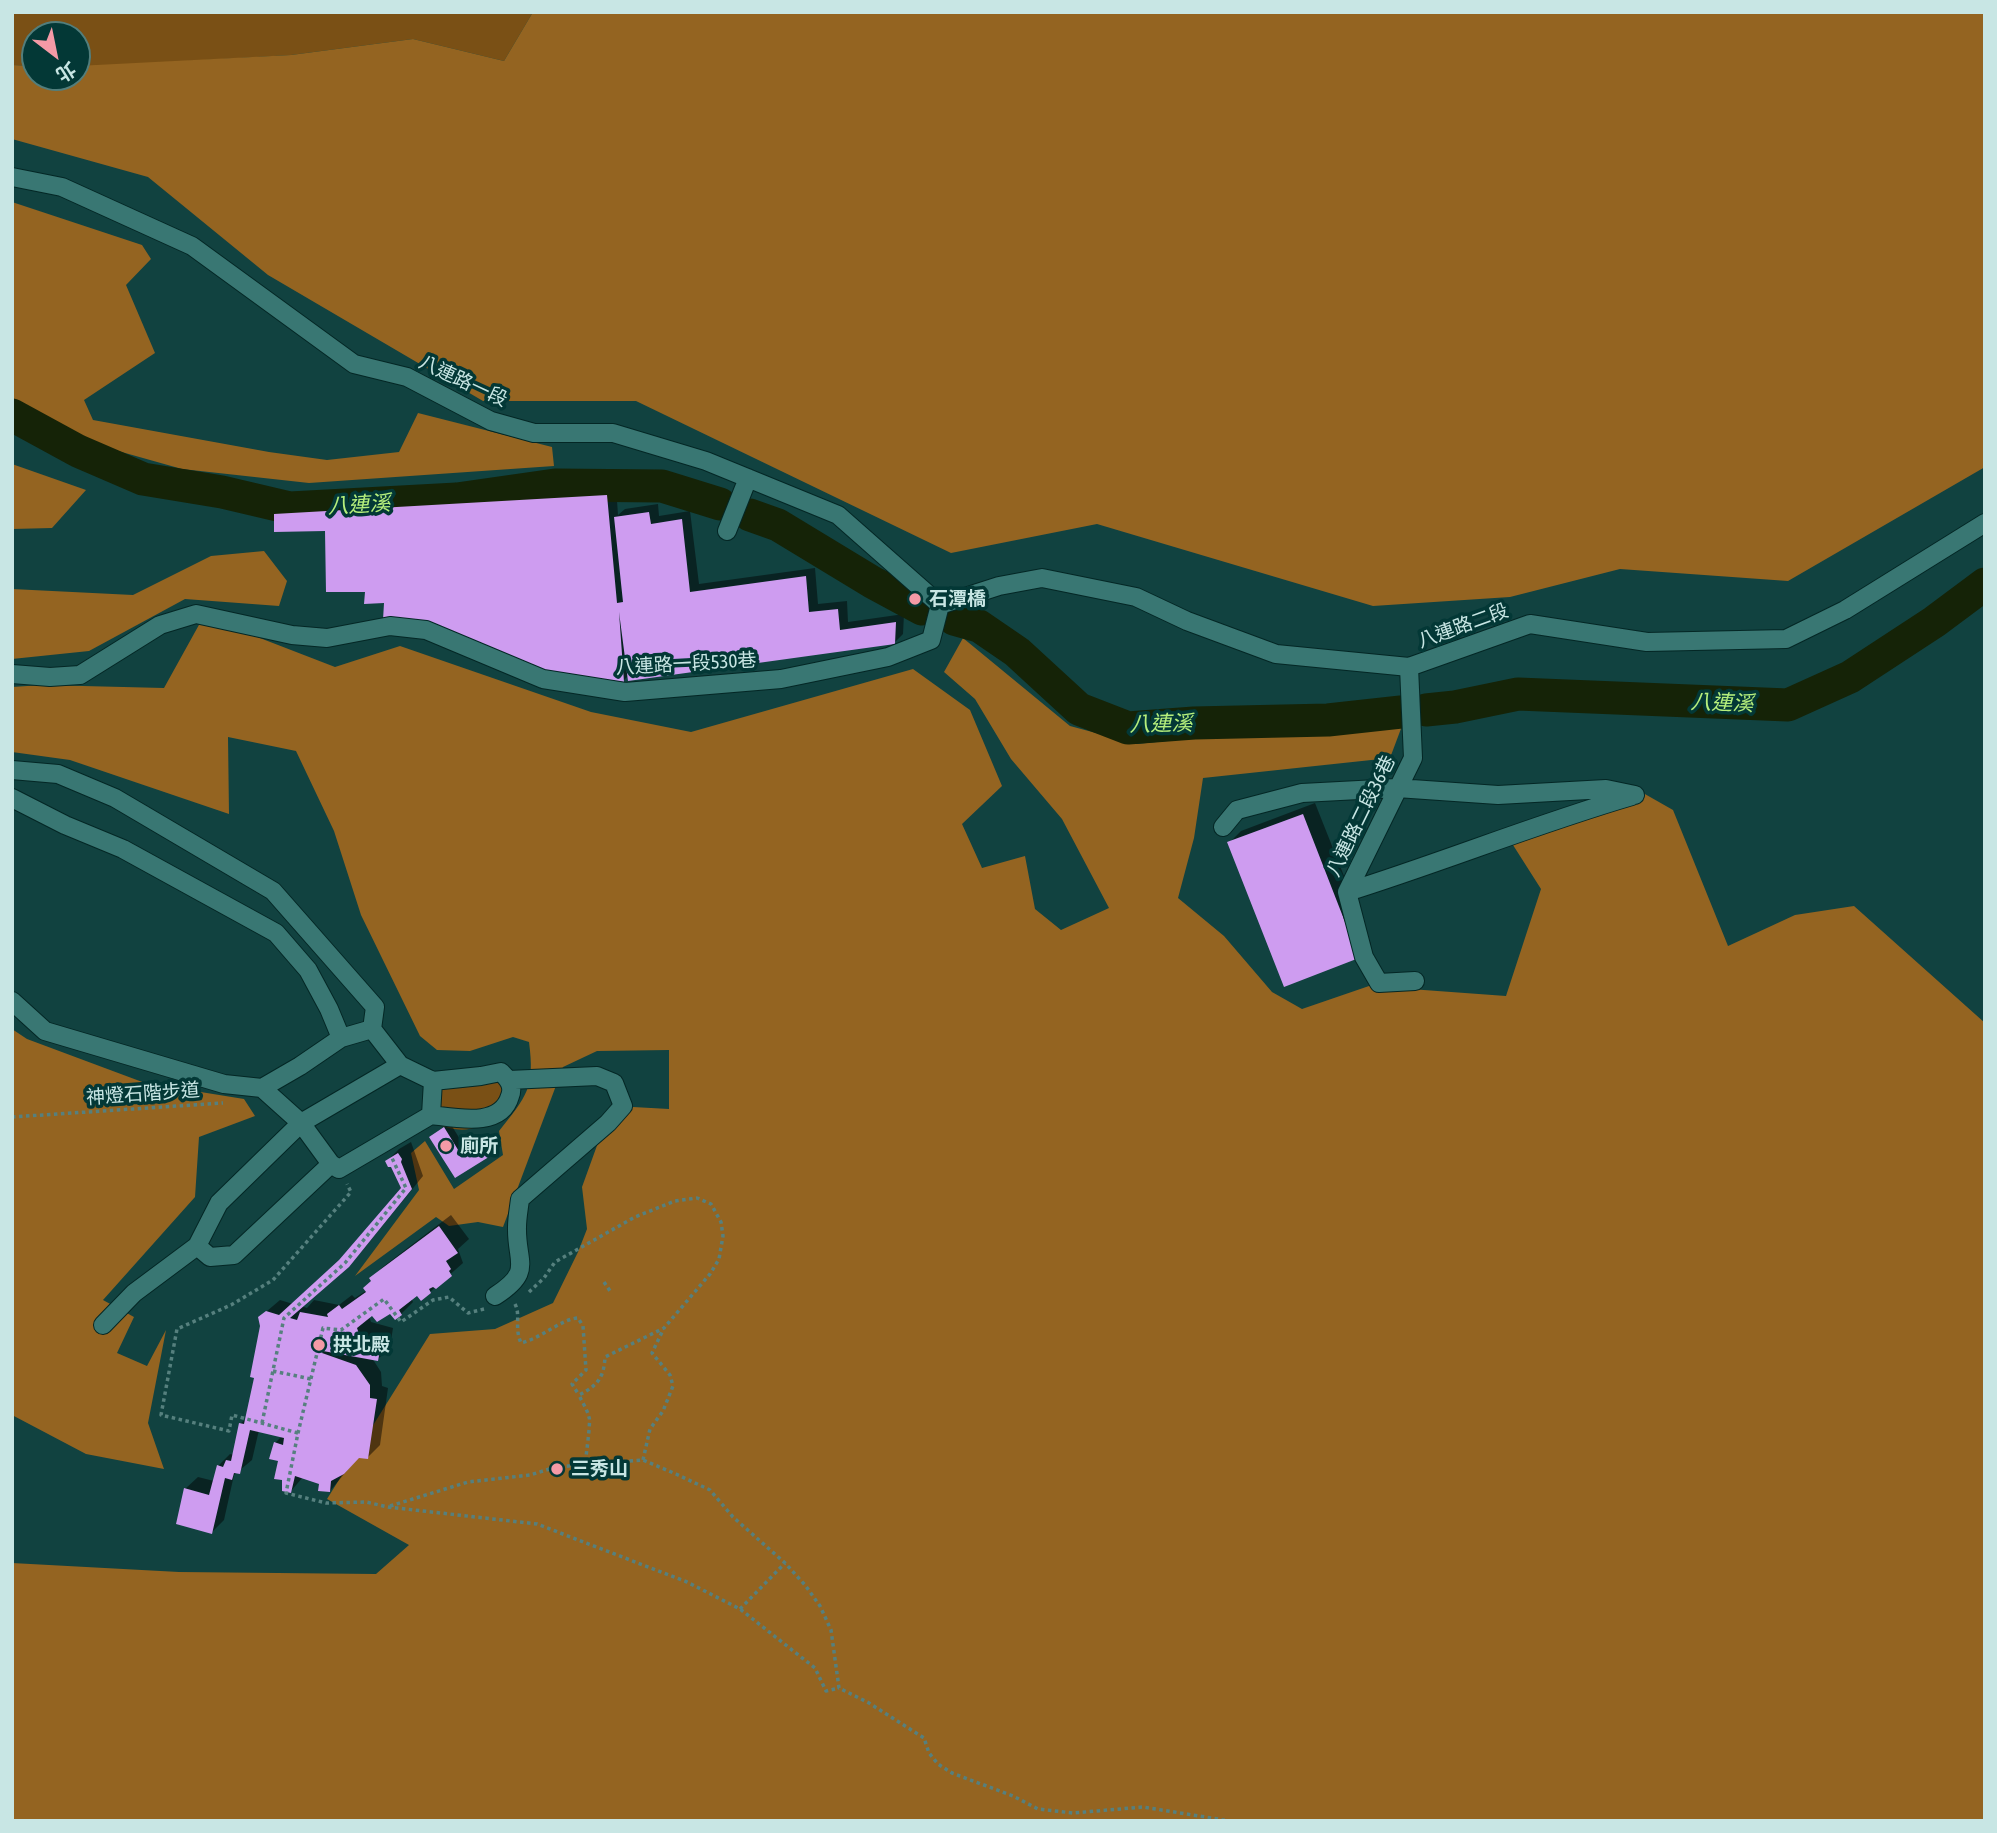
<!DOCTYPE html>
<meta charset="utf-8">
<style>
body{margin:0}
#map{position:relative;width:1997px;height:1833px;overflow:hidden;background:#114240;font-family:"Asap Condensed","Noto Sans TC",sans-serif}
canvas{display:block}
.frame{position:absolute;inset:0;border:14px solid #c8e6e4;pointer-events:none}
.north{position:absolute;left:21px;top:21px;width:70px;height:70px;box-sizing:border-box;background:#033836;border:2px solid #527e7c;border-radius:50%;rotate:148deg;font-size:19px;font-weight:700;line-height:28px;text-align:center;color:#c8e6e4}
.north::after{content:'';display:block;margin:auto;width:24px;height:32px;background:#f49aa6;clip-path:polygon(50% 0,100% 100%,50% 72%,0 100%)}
</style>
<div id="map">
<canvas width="1997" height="1833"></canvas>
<div class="frame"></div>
<div class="north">北</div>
</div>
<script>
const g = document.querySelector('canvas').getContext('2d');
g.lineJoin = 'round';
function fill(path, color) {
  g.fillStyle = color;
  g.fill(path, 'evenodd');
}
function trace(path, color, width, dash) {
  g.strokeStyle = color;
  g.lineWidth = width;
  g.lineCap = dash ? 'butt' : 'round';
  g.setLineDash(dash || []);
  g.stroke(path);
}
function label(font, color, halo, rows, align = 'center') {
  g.font = font + ' "Asap Condensed","Noto Sans TC",sans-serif';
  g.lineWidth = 7;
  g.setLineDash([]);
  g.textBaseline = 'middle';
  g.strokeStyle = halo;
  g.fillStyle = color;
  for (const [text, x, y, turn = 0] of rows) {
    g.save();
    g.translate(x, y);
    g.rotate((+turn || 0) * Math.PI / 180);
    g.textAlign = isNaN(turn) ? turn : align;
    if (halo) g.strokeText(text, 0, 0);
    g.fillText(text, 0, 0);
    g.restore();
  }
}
fill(new Path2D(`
 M12 12H533L504 61 413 39 291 55 102 66H77V35H35V66L12 65Z
 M518 1070 521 1090C495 1117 477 1141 437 1124L439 1077 455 1079Z`), '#7a5015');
fill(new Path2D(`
 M533 12H1985V467L1788 581 1620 569 1510 597 1373 606 1097 524 951 553 636 401H483L268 275 148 177 12 139V65L35 66V77H77V66L291 55 413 39 504 61Z
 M12 202 142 245 151 259 126 285 155 353 84 400 93 420 269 452 327 460 399 452 418 413 552 447 554 466 309 483 182 469 79 440 12 398Z
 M12 464 86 490 52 528 12 529Z
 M264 551 287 581 279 606 185 599 89 651 12 659V589L133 595 211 556Z
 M200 623 234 628 335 667 400 646 591 712 691 732 913 669 970 710 1002 786 962 824 982 868 1025 856 1035 909 1061 930 1109 908 1062 819 1011 759 975 699 944 672 963 638 1070 726 1137 744 1197 738 1402 726 1390 758 1203 778 1194 838 1178 898 1224 936 1272 992 1302 1009 1369 986 1506 996 1541 889 1506 834 1629 785 1673 810 1728 946 1795 915 1854 906 1985 1023V1821H12V1563L179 1572 376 1574 409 1545 327 1499 430 1334 495 1329 553 1303 578 1252 587 1229 582 1187 599 1140 633 1107 669 1109V1050L597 1051 563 1067 503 1227 478 1222 449 1226 436 1217 355 1276 419 1190 411 1153 425 1141 454 1189 503 1155 499 1131C527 1096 535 1088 529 1042L513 1037 470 1051 437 1050 420 1036 361 915 334 831 296 751 228 737 229 814 70 760 12 752V687L42 685 164 688Z
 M12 1029 27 1039 145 1083 244 1099 255 1116 199 1137 195 1197 103 1300 134 1317 117 1353 147 1366 166 1330 148 1423 164 1469 86 1454 12 1415Z`), '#946421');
fill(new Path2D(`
 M616 486 618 515 625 509 658 504 659 516 690 511 699 584 815 568 818 604 847 601 848 622 904 614 903 634 894 643 629 675 624 680 548 671 385 601 327 530 276 515 285 506Z
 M1315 803 1371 944 1358 956 1229 843 1241 831Z
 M450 1123 466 1149 489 1135 497 1148 456 1176 432 1137Z
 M411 1142 423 1176 361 1252 301 1306 307 1308 314 1300 339 1305 352 1295 355 1298 367 1290 373 1281 371 1278 384 1266 451 1215 469 1239 458 1249 463 1263 430 1292 418 1293 411 1298 413 1302 401 1314 391 1312 372 1314 369 1316 371 1322 393 1328 390 1347 378 1359 372 1358 381 1372 382 1386 388 1388 380 1445 368 1457 359 1456 330 1491 321 1483 303 1477 291 1491 275 1443 282 1436 259 1430 252 1460 234 1475 224 1520 212 1532 185 1489 198 1477 214 1481 218 1466 230 1454 234 1455 240 1424 248 1417 256 1377 262 1326 260 1317 280 1300 293 1304 345 1256 403 1188 392 1165 387 1161 399 1149Z`), '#0007');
trace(new Path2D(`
 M12 415 78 451 143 479 222 492 290 508 457 499 555 485 662 486 720 504
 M750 515 778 525 872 582 922 609
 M954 619 979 626 1017 652 1079 709 1128 728 1194 723 1328 720 1401 712
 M1426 710 1455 707 1518 694 1788 705 1850 677 1934 622 1985 584`), '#152307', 33);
fill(new Path2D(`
 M607 495 617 603 623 602 614 517 649 512 651 524 682 519 690 592 806 576 809 612 838 609 840 630 896 622 895 644 628 681 619 612 624 682 548 673 383 620 384 603 364 604 365 592H326L325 531 274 532V514Z
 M1303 814 1359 958 1284 987 1227 842Z
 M444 1127 460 1153 482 1139 492 1155 455 1178 429 1137Z
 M398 1153 402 1159 401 1162 412 1189 349 1267 290 1318 297 1320 300 1312 328 1317 327 1314 339 1305 342 1309 366 1292 363 1288 371 1281 369 1278 439 1226 458 1253 446 1261 451 1269 449 1271 452 1276 436 1289 433 1287 429 1289 431 1293 421 1301 417 1296 399 1310 402 1315 395 1320 390 1314 377 1322 372 1316 357 1328 359 1334 382 1340 378 1361 323 1351 322 1353 356 1365 370 1385V1398L377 1399 368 1459 359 1458 344 1474 331 1481 330 1492 318 1491 319 1484 295 1476 291 1493 282 1491V1480L274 1479 278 1461 269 1459 274 1442 283 1445 284 1438 250 1430 240 1474 234 1473 232 1480 225 1478 212 1534 176 1524 184 1488 209 1495 217 1465 223 1467 226 1460 231 1461 239 1423 244 1424 254 1378 250 1377 260 1326 258 1317 266 1311 279 1315 339 1260 401 1188 391 1167H388L385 1161Z`), '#ce9cf0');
const minor = new Path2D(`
 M12 177 62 187 192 246 354 364 407 377 491 421 534 433H613L706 461 838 515 940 605
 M727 531 748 478
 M940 605 999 586 1042 578 1136 597 1187 621 1276 654 1409 667 1530 624 1647 642 1786 639 1845 610 1985 523
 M1409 667 1413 758 1347 892 1364 957 1379 983 1415 981
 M12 674 50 677 80 675 160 625 196 614 292 635 327 638 390 626 426 630 543 679 625 692 781 679 888 657 931 640 940 605
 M12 770 58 774 115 798 273 891 375 1007 372 1029 341 1038 300 1066 262 1088 224 1084 45 1031 12 1001
 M12 798 65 825 123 849 276 933 308 970 329 1009 341 1038
 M1223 827 1237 810 1302 793 1397 788 1498 795 1606 789 1635 795
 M1347 892C1443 862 1536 824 1632 796
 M262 1088 301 1123 400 1065 372 1029
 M431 1115C457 1118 501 1128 510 1096 514 1086 508 1079 501 1072L481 1076 433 1081
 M331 1164 234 1255 210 1257 197 1246 219 1203 301 1123 331 1164 339 1169 431 1115 433 1081 400 1065
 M495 1296C534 1271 516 1263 517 1227 517 1218 519 1208 520 1199L608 1123 623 1106 614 1083 597 1076 509 1080
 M103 1325 134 1293 197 1246`);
trace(minor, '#042725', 20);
trace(new Path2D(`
 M12 1117 223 1103
 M604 1282 610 1291
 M529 1292 544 1278 555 1262 635 1217 675 1201 697 1198 711 1204 721 1222 723 1236 719 1259 710 1274 664 1328 605 1357C604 1378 597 1386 579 1395 582 1402 587 1409 589 1417 591 1421 586 1456 585 1464
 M515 1304C521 1316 514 1327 521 1343 542 1338 561 1319 578 1318L583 1326 586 1370 572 1384 579 1395
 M484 1309 468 1313 449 1297 433 1300 401 1322 384 1299 341 1330 323 1328 298 1433 286 1493 326 1503 366 1502 388 1507 537 1524 687 1582 740 1609 815 1668 826 1691 839 1688
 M273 1371 311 1379
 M262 1423 284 1318 345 1263 406 1188 392 1158
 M298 1433 232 1415 229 1431 161 1415 177 1329 231 1305 273 1280 351 1192 347 1184
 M643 1460 650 1429 663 1411 673 1386 670 1375 652 1353 663 1330
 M390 1506 468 1482 530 1475 556 1467 643 1460 676 1474 710 1490 733 1517 785 1563 805 1585 820 1606 831 1630 839 1688 869 1703 924 1738 929 1753 938 1764 952 1773 1013 1796 1038 1809 1073 1813 1143 1807 1230 1821
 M740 1609 785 1563`), '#56807e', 3.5, [3.5, 3.5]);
trace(minor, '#397773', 18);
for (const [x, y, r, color] of [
 [915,599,7,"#f49aa6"],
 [446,1146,7,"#f49aa6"],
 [319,1345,7,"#f49aa6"],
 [557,1469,7,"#f49aa6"]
]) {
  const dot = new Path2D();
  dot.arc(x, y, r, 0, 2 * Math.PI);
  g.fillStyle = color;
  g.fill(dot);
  trace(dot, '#033836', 2.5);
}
label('19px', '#c8e6e4', '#033836', [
 ["八連路一段",463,381,25],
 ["八連路二段",1463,626,-20],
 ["八連路一段530巷",686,664,-3],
 ["八連路二段36巷",1361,816,-64],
 ["神燈石階步道",143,1094,-4]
]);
label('bold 19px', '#c8e6e4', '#033836', [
 ["石潭橋",929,599],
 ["廁所",460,1146],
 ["拱北殿",333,1345],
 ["三秀山",571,1469]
], 'left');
label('italic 21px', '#b6ef7c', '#033836', [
 ["八連溪",359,505,-3],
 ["八連溪",1722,703,2],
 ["八連溪",1161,724,-1]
]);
</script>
